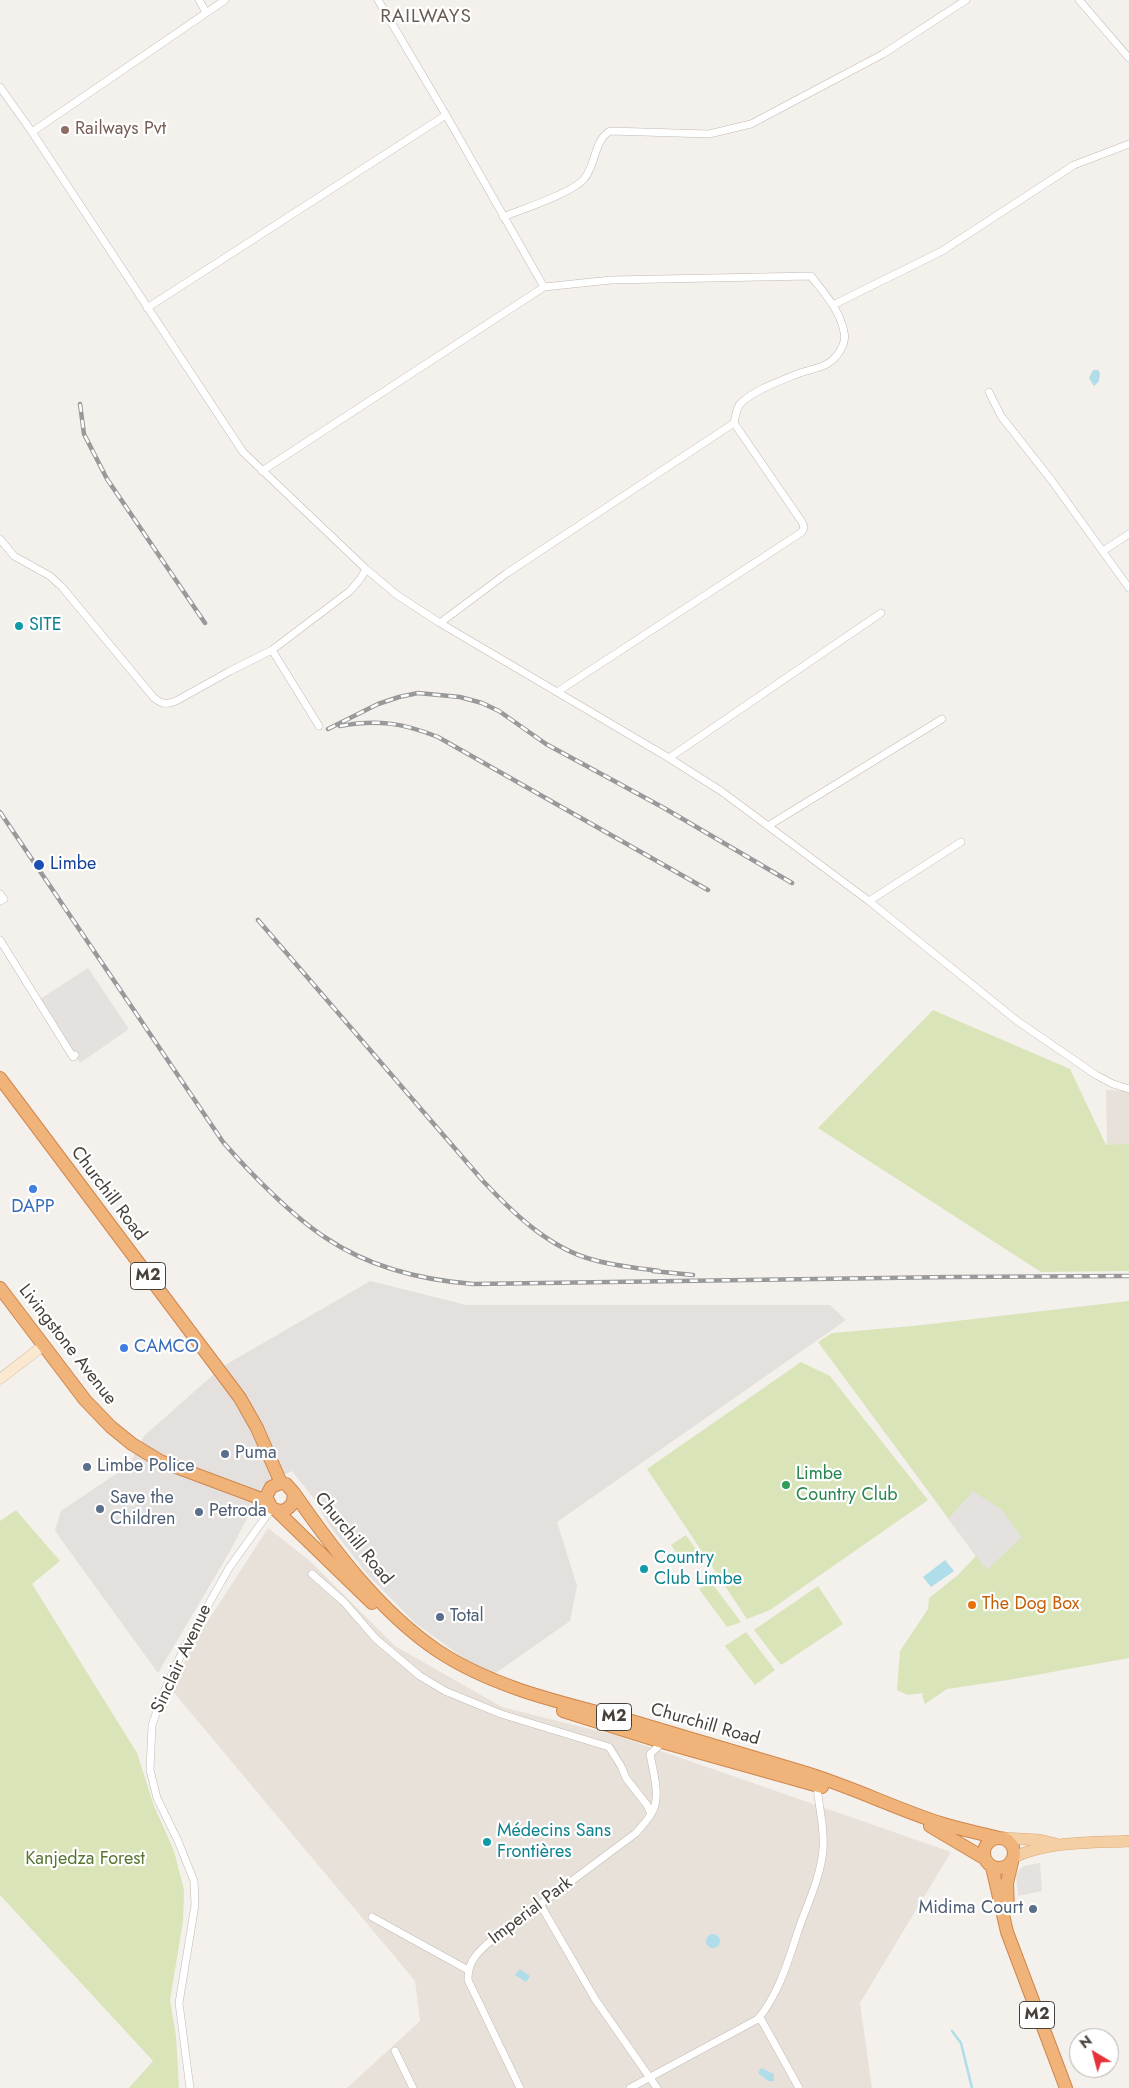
<!DOCTYPE html>
<meta charset="utf-8">
<style>
body{margin:0}
#map{position:relative;width:1129px;height:2088px;overflow:hidden;background:#f4f0ec;font-family:Jost,sans-serif}
canvas{display:block}
.north{position:absolute;left:1069px;top:2028px;width:50px;height:50px;box-sizing:border-box;background:#fff;border:1px solid #b6b3b0;border-radius:50%;rotate:323deg;font-size:14px;font-weight:700;line-height:20px;text-align:center;color:#48403a}
.north::after{content:'';display:block;margin:auto;width:18px;height:22px;background:#e63238;clip-path:polygon(50% 0,100% 100%,50% 72%,0 100%)}
</style>
<div id="map">
<canvas width="1129" height="2088"></canvas>
<div class="north">N</div>
</div>
<script>
const g = document.querySelector('canvas').getContext('2d');
g.lineJoin = 'round';
function fill(path, color) {
  g.fillStyle = color;
  g.fill(path, 'evenodd');
}
function trace(path, color, width, dash) {
  g.strokeStyle = color;
  g.lineWidth = width;
  g.lineCap = dash ? 'butt' : 'round';
  g.setLineDash(dash || []);
  g.stroke(path);
}
function label(font, color, halo, rows, align = 'center') {
  g.font = font + ' Jost,sans-serif';
  g.lineWidth = 4.5;
  g.setLineDash([]);
  g.textBaseline = 'middle';
  g.strokeStyle = halo;
  g.fillStyle = color;
  for (const [text, x, y, turn = 0] of rows) {
    g.save();
    g.translate(x, y);
    g.rotate((+turn || 0) * Math.PI / 180);
    g.textAlign = isNaN(turn) ? turn : align;
    if (halo) g.strokeText(text, 0, 0);
    g.fillText(text, 0, 0);
    g.restore();
  }
}
fill(new Path2D(`
 M1106 1090 1129 1091V1146L1107 1145Z
 M268 1528 310 1561 395 1646 502 1707 618 1736 951 1852 860 2003 872 2088H347L420 2021 415 1981 171 1689 195 1641Z`), '#e8e1da');
fill(new Path2D(`
 M370 1281 466 1305H830L846 1320 557 1522 577 1586 570 1621 490 1677 415 1623 368 1575 329 1525 315 1500 292 1471 266 1482 229 1553 158 1673 55 1531 61 1511 129 1465 144 1436 222 1367Z`), '#e4e0dd');
fill(new Path2D(`
 M933 1010 1070 1069 1106 1145 1129 1144V1271L1041 1272 818 1128Z
 M1129 1301V1658L1008 1680 947 1689 925 1704 922 1695 924 1693 907 1695 897 1690 900 1651 928 1609 929 1598 958 1575 976 1556 818 1342 832 1333 913 1326Z
 M801 1362 830 1376 928 1500 770 1610 747 1619 647 1469Z
 M16 1510 60 1561 32 1584 137 1753 154 1806 174 1851 184 1890 183 1921 170 2000 176 2036 179 2088H129L153 2061 0 1895V1521Z
 M686 1535 699 1554 685 1565 671 1545Z
 M711 1582 741 1622 727 1627 699 1589Z
 M818 1586 843 1624 781 1665 754 1630Z
 M746 1632 775 1670 755 1685 725 1646Z`), '#d9e4b9');
fill(new Path2D(`
 M88 968 129 1029 80 1063 40 999Z
 M973 1491 1002 1510 1022 1537 987 1570 948 1519Z
 M1040 1863 1042 1891 1018 1896 1016 1875 1019 1870 1024 1866Z`), '#e4e1df');
fill(new Path2D(`
 M1093 370H1098L1100 373 1099 381 1094 386 1089 378Z
 M945 1560 954 1571 931 1587 923 1577Z
 M706 1941a7 7 0 1 1 14 0a7 7 0 1 1-14 0Z
 M520 1969 530 1976 526 1982 515 1975Z
 M761 2068 774 2074V2081H768L758 2073Z`), '#afddea');
trace(new Path2D(`
 M952 2031 961 2043 972 2088`), '#afddea', 2.5);
const street = new Path2D(`
 M199 0 206 12
 M378 0 446 115 544 287
 M1079 0 1129 58
 M0 87 32 132 243 452 366 569 397 595 440 623 669 758 721 791 869 901 1016 1020 1096 1075 1113 1084 1129 1089
 M32 132 225 0
 M503 217C523 209 572 193 584 179 596 165 594 140 610 131L709 134 751 124 883 54 966 0
 M833 305 942 251 1074 165 1129 144
 M147 308 446 115
 M989 392 1001 416 1052 481 1129 588
 M262 471 544 287 611 280 811 276C824 293 840 310 844 332 847 344 837 358 827 364 818 369 807 370 797 374 780 381 757 389 742 402 736 407 736 415 734 423L802 522 804 527 802 532 557 692
 M0 539 14 556 50 576 62 587 154 698C162 704 166 705 176 701L230 671 272 650 350 591 361 578 366 569
 M1103 551 1129 534
 M440 623 507 573 734 423
 M272 650 319 726
 M669 758 881 613
 M768 826 942 719
 M0 894 4 899 0 901
 M869 901 961 842
 M0 940 73 1057 75 1055
 M312 1574 344 1602 376 1639 420 1676 445 1691 501 1714 609 1747 621 1766 626 1778 647 1805 651 1814
 M540 1904 595 1999 657 2088
 M372 1917 468 1970
 M758 2019 762 2021 799 2088
 M395 2051 413 2088
 M190 2088 179 2003 195 1905 194 1881 178 1841 157 1798 150 1770 152 1725 163 1694 185 1646 229 1568 272 1508
 M520 2088 468 1980C468 1963 475 1955 487 1944L636 1833C641 1827 647 1821 651 1814 662 1797 653 1773 650 1754L663 1742
 M630 2088 758 2019C780 1992 789 1958 800 1925 809 1901 821 1875 823 1849 825 1826 818 1806 817 1784`);
const secondary = new Path2D(`
 M0 1379 44 1345`);
const primary = new Path2D(`
 M1004 1838 1040 1840 1056 1844
 M1014 1857C1049 1841 1091 1843 1129 1841`);
const highway = new Path2D(`
 M0 1078 240 1398 257 1428 281 1483 286 1484 294 1493 293 1502C288 1511 281 1513 272 1508L266 1497 271 1487 281 1483
 M0 1288 85 1400 111 1427 132 1444 160 1461 267 1501
 M294 1493C333 1549 380 1612 438 1651 494 1688 563 1703 628 1720 686 1737 745 1755 803 1772 850 1786 894 1808 940 1823 959 1829 979 1833 999 1838
 M277 1511 372 1603
 M563 1711 662 1742 822 1787
 M930 1826 984 1858
 M984 1853a15 15 0 1 1 30 0a15 15 0 1 1-30 0Z
 M992 1867 1007 1932 1066 2088
 M1008 1909 1007 1883 1012 1862`);
trace(street, '#c2b9b2', 8);
trace(secondary, '#cfbaa0', 11);
trace(primary, '#d9a975', 12);
trace(highway, '#cf864b', 14);
trace(street, '#fff', 7);
trace(secondary, '#fae8d0', 10);
trace(primary, '#f5cfa4', 11);
trace(highway, '#f0b47b', 12);
const rail = new Path2D(`
 M80 404 84 434 107 479 205 623
 M340 726C377 719 403 723 438 737L708 890
 M328 729 378 704 399 697 418 693 460 697 482 703 499 711 546 744 664 808 792 883
 M0 812 223 1142C250 1173 292 1216 326 1238 369 1267 422 1280 473 1284L952 1277 1129 1276
 M258 920 483 1181C513 1213 550 1249 594 1260 615 1266 637 1268 659 1271
 M653 1271 693 1275`);
trace(rail, '#999', 4.5);
trace(rail, '#fff', 2.5, [8]);
for (const [x, y, r, color] of [
 [65,130,5,"#8d6e63"],
 [19,626,5,"#0f9aa8"],
 [39,865,6,"#1a4fb4"],
 [33,1189,5,"#3f7fe0"],
 [124,1348,5,"#3f7fe0"],
 [225,1454,5,"#5c6f8a"],
 [87,1467,5,"#5c6f8a"],
 [786,1485,5,"#2e9e5b"],
 [100,1509,5,"#5c6f8a"],
 [199,1512,5,"#5c6f8a"],
 [644,1569,5,"#0f9aa8"],
 [972,1605,5,"#e8710a"],
 [440,1617,5,"#5c6f8a"],
 [487,1842,5,"#0f9aa8"],
 [1033,1909,5,"#5c6f8a"]
]) {
  const dot = new Path2D();
  dot.arc(x, y, r, 0, 2 * Math.PI);
  g.fillStyle = color;
  g.fill(dot);
  trace(dot, '#fff', 2);
}
for (const [x, y, w] of [
 [148,1276,35],
 [614,1717,35],
 [1037,2015,35]
]) {
  const box = new Path2D();
  box.roundRect(x - w / 2, y - 13.5, w, 27, 4);
  g.fillStyle = '#fff';
  g.fill(box);
  trace(box, '#48403a', 1);
}
label('bold 16px', '#48403a', null, [
 ["M2",148,1276],
 ["M2",614,1717],
 ["M2",1037,2015]
]);
label('18px', '#785e54', '#fff', [
 ["Railways Pvt",75,130]
], 'left');
label('18px', '#0d838f', '#fff', [
 ["SITE",29,626],
 ["Country",654,1559],
 ["Club Limbe",654,1580],
 ["Médecins Sans",497,1832],
 ["Frontières",497,1853]
], 'left');
label('18px', '#164399', '#fff', [
 ["Limbe",50,865]
], 'left');
label('18px', '#48403a', '#fff', [
 ["Churchill Road",108,1194,53],
 ["Livingstone Avenue",67,1345,52],
 ["Churchill Road",353,1539,51],
 ["Sinclair Avenue",182,1659,-65],
 ["Churchill Road",705,1725,16],
 ["Imperial Park",531,1911,-37]
]);
label('18px', '#366cbe', '#fff', [
 ["DAPP",33,1208],
 ["CAMCO",134,1348,"left"]
]);
label('18px', '#4e5e75', '#fff', [
 ["Puma",235,1454],
 ["Limbe Police",97,1467],
 ["Save the",110,1499],
 ["Children",110,1520],
 ["Petroda",209,1512],
 ["Total",450,1617],
 ["Midima Court",1023,1909,"right"]
], 'left');
label('18px', '#27864d', '#fff', [
 ["Limbe",796,1475],
 ["Country Club",796,1496]
], 'left');
label('18px', '#c56008', '#fff', [
 ["The Dog Box",982,1605]
], 'left');
label('18px', '#587532', '#fff', [
 ["Kanjedza Forest",85,1860]
]);
g.letterSpacing = '1px';
label('19px', '#6a5c52', '#fff', [
 ["RAILWAYS",426,17]
]);
g.letterSpacing = '0px';
</script>
